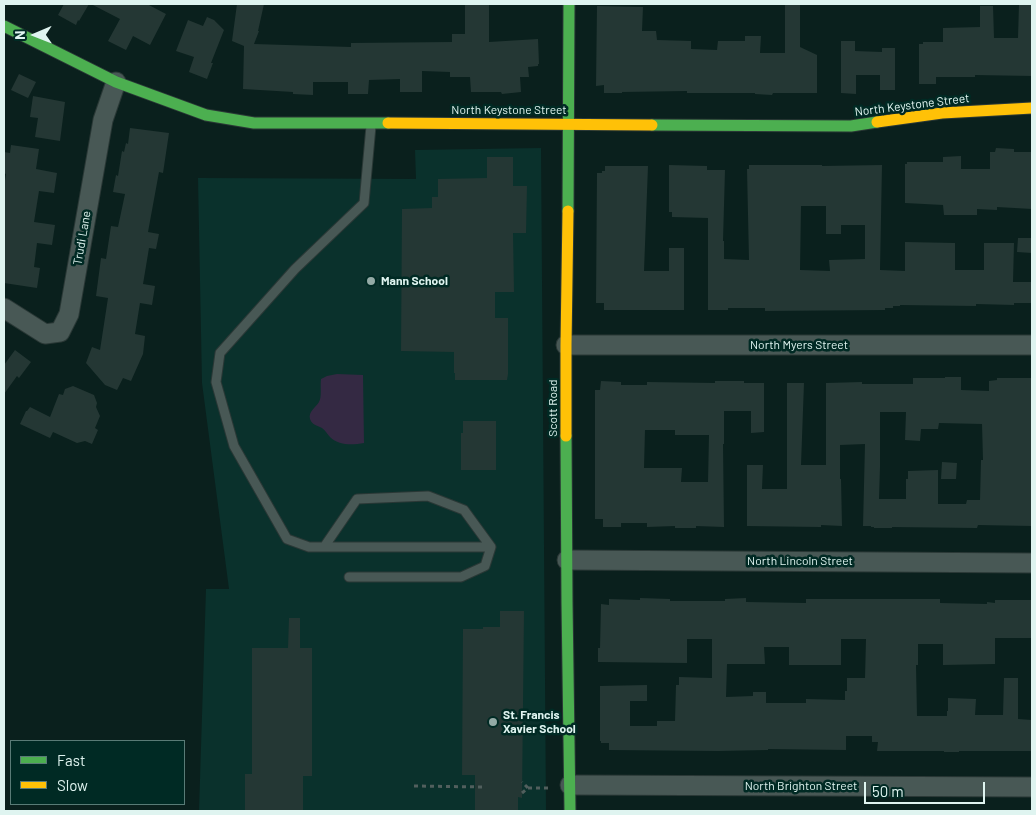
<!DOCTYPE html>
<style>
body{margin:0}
#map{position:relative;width:1036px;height:815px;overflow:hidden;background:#0a201d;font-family:Barlow,sans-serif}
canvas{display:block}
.frame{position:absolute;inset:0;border:5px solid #dff4f0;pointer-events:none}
.legend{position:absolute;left:10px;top:740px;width:175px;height:65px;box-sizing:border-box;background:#002a24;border:1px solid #597b76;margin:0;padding:6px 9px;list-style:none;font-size:15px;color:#dff4f0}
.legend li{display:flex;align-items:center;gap:10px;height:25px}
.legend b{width:25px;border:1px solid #597b76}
.north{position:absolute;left:10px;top:10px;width:50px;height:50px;-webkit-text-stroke:4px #002a24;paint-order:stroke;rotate:269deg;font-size:14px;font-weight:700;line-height:20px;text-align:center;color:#dff4f0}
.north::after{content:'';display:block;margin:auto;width:18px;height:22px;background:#dff4f0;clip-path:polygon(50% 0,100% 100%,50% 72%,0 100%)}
.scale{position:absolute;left:864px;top:782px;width:121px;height:22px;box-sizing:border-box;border:2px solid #dff4f0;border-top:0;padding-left:6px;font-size:15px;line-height:18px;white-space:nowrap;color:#dff4f0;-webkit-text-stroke:4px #002a24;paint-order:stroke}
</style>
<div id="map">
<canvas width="1036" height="815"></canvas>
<div class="frame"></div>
<ul class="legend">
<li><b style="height:6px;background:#4caf50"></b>Fast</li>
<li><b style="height:6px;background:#ffc107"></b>Slow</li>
</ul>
<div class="north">N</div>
<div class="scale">50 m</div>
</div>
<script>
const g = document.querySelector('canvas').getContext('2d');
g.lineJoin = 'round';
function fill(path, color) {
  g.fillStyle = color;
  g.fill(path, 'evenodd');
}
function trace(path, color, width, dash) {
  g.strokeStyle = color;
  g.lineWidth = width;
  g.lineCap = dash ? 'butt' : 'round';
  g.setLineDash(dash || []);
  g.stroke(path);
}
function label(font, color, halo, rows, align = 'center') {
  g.font = font + ' Barlow,sans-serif';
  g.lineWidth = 5;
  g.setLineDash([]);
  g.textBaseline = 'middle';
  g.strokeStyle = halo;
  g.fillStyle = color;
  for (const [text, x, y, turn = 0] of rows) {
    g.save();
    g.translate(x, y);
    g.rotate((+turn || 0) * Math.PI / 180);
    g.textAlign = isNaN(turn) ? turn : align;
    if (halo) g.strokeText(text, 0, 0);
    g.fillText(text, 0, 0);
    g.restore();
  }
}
fill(new Path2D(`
 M541 148 546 811H199L206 589H229L202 383 198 178 416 179 415 150Z`), '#0a312c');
fill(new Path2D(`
 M337 374 363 375 364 443C353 445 339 446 330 437 327 434 326 431 322 428 318 426 312 425 310 419 308 412 316 407 319 402 322 397 320 386 321 379L327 376Z`), '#342943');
fill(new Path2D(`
 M64 4H89L79 21 78 20 76 25 58 15Z
 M91 4H147L166 14 150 45 133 36 126 50 108 41 120 19Z
 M237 4H264L258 31H259L254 44 351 47V43L452 42V34H465V4H489V42L538 39 539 64H538V66L528 67 529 77H520L521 92 502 94 501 92H471L470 77H450V72L422 71V92H400V79L369 80 368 94H348V82H313V95L293 94V92L243 89 244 46 232 41Z
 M785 4H800V47L817 55V93H773L772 95 755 94V93H687V91L622 92V93H604V85L596 86 597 6 643 7 642 31H656L657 40 691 41V49L717 50 718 41H745V36H761L760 53H785Z
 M1019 4H1032V76L975 75V77H936V84H919V44H923V42H943V28L980 27V6H993L994 38H1018Z
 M207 17 214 20 224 30 211 63H213L207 79 189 72 194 57 176 51 188 20 203 26Z
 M841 41H855V51L882 52V48H895V90H880V75H856V94L841 93Z
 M19 74 36 82 28 98 11 90Z
 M33 96 65 102 60 141 35 137 38 118 30 117Z
 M130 128 169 133 163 173 159 172 148 232 159 234 156 249 149 248 143 284 155 286 152 305 140 303 135 334 145 336 143 354 131 381 123 378 117 390 105 385 86 363 92 347 100 350 108 298 96 296 101 258 106 259 111 226 118 227 125 194 113 192 116 175 118 176 122 151 124 152 126 143 128 144Z
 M11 145 39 149 36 169 57 173 54 193 39 191 34 222 55 225 52 245 37 243 34 267 40 268 37 288 4 283V187L6 174 4 173V152L10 153Z
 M996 148 1014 149V152H1032V209L997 207V210L977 209V215H944L943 205 905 203V164H907V162H943V157L961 156V169H990V152H995Z
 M487 157H513V186H527L526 233H513L514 292H495V318H508V374L507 380H455V373H454V352L401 351 402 209 432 208V197H438V179L487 178Z
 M669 165 707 166V170H725L723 241H724V259L749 260 747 169H749V165H822V166L882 165 880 270 905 271V242L955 243V270H984V243H1014L1013 282H1032V303H1014V305L976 304V306L900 305V306H893V308H885V310L765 311V308H728V310H708V218L672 217V212H669ZM801 206H826V234H841V225H865V259L829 260 830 271 800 270Z
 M605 166H648L644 271H669V248H684V310H604V303H596L597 173H602V171H605Z
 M1018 238H1032V253L1017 252Z
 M15 350 31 362 19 378 17 376 4 394V365Z
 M945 377H961V390L989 391V381L997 380V378H1032V526L978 525 977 528 892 527V528H874V527H871V526H863L865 444 840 445V479H841L842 526 821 525V527L747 526V465H763L762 489H787V383H804L801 465H826V383L862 382V384H913V378H945ZM880 412H906L905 440 920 441 921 429H938L939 423 982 424 983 460H981L980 500H967L966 504H938V470L908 471V479H906V499H879L880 467Z
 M601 381 621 382V385H647V382L715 383V381H744V383H764V432L751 433V411H724V444H723L724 527 696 526V528H675V526L647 527V523H621V527H603V519H595V390H600ZM645 430H675V435H709L708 482H681L682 468H644Z
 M73 386 94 395 97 403 96 407 100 416 95 428 98 430 92 444 85 441 77 443 53 432 50 438 20 424 26 411H27L30 407 50 417 59 394 63 395 65 389Z
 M463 421H496V470H461V433H463Z
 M942 462 957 463 956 479H941Z
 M640 598 670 599V601H725V599L746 598V602L806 603V599H940V603L987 604V602L995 603V600H1032V638H995V664L943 665V644H918V665H916L917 716H947V711H948V698L976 699 975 715H1003L1004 678H1018V719L1032 720V751H959V752H944V751H877L878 742H872V736H846V750L768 749V750L718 751 609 750V743H601V741H600V686L647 685V701H630V726H657V721H675L676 685H679V677L712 678V639H687V663L598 662V648H600L601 604 609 605V599L640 600ZM841 639H866L865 678H847V691H845V700L806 699V703H766V692H753V696L726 697 727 664H765L764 647H789V665H841Z
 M500 611H524L522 798 518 797V811H475V775H462L463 629H483V627H500Z
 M289 618H300V648H312V776H303V811H245V774H252V648H288Z`), '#243734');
const lane = new Path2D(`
 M371 126 364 203 295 269 220 353 216 382 234 446 287 539 309 547H491
 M324 547 357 499 428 496 464 510 491 547
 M349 577H461L485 566 491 547`);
const street = new Path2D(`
 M4 308 45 334 60 332 69 314 103 120 116 82
 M566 345H1032
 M567 560 1032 563
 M570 785 1032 787`);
const fast = new Path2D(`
 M4 26 116 82 206 115 254 123H388
 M652 125 851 126 877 122
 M568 211 569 4
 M566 436 567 602 570 811`);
const slow = new Path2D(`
 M877 122 942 113 1032 108
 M388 123 652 125
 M566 436V345L568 211`);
trace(lane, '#2a3836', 11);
trace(street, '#2a3836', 21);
trace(fast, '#2a3836', 13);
trace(slow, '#2a3836', 13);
trace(new Path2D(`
 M414 786 484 787
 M528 788H551
 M522 793 528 788 522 782`), '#515f5d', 3, [4, 4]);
trace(lane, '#485855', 9);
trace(street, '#485855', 19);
trace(fast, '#4caf50', 11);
trace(slow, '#ffc107', 11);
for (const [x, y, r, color] of [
 [371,281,5,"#94aaa6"],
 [493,722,5,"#94aaa6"]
]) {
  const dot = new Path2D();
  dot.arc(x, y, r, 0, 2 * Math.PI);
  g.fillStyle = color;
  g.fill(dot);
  trace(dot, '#002a24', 2);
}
label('12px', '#dff4f0', '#002a24', [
 ["North Keystone Street",912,105,-7],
 ["North Keystone Street",509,110],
 ["Trudi Lane",82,238,-80],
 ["North Myers Street",799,345],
 ["Scott Road",553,408,-90],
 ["North Lincoln Street",800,561],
 ["North Brighton Street",801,786]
]);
label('bold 12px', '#dff4f0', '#002a24', [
 ["Mann School",381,281],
 ["St. Francis",503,715],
 ["Xavier School",503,729]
], 'left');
</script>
